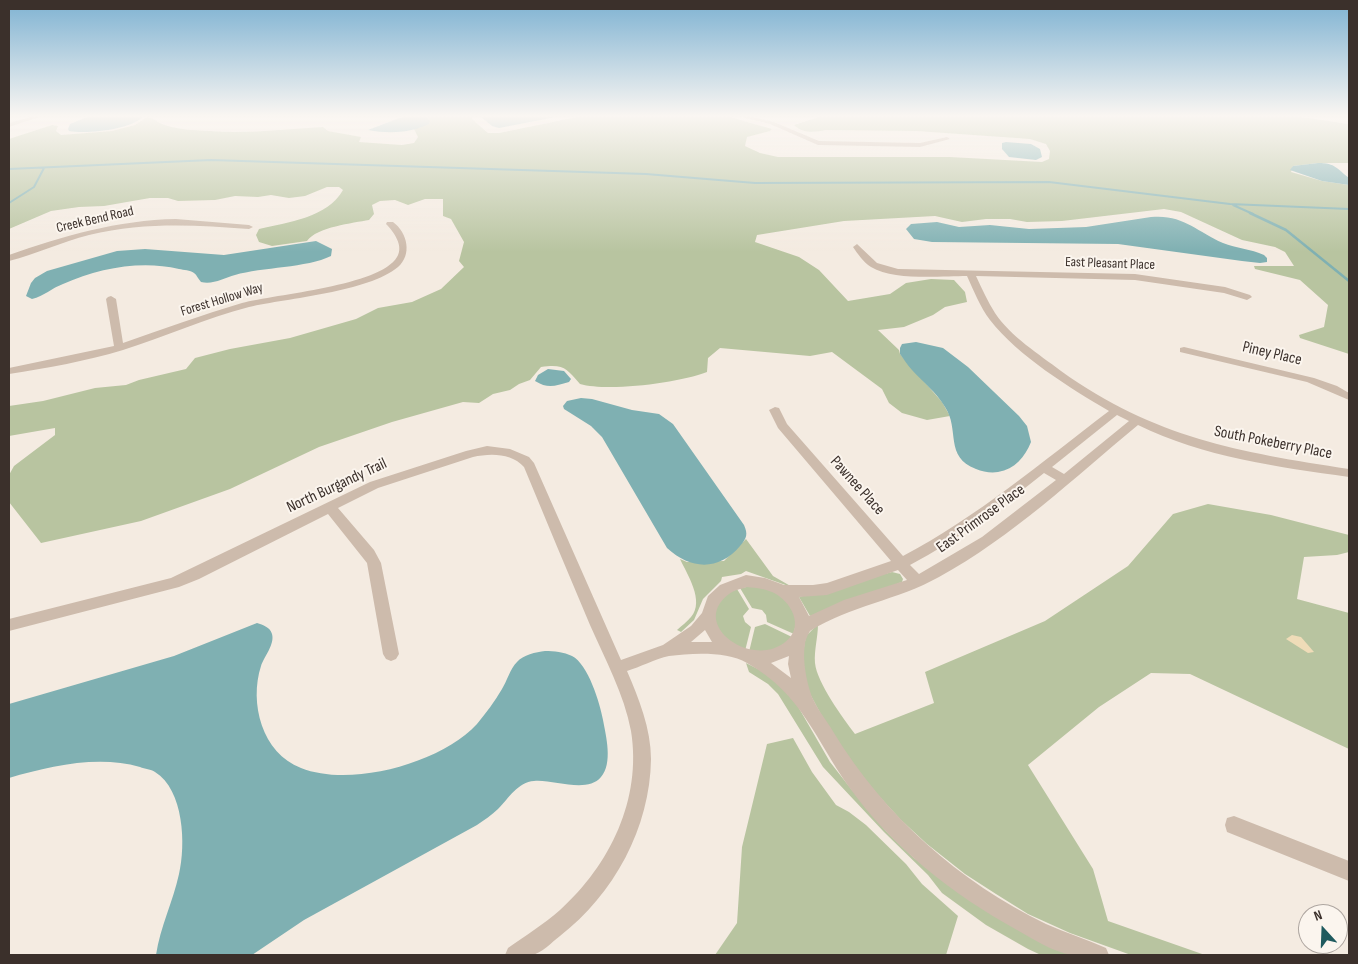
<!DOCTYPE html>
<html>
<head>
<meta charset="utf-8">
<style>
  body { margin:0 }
  #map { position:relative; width:1358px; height:964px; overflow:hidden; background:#f4ebe1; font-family:"Sofia Sans Condensed",sans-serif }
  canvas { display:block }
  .frame { position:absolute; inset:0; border:10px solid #3b302b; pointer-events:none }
  .north { position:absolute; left:1298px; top:904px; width:50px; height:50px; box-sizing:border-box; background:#fbf5ee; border:1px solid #aea6a0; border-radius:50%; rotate:340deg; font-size:14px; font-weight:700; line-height:20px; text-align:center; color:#3b302b }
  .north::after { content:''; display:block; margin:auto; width:18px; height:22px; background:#1f5a5e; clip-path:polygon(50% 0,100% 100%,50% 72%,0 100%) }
</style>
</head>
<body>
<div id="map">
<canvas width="1358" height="964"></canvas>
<div class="frame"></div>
<div class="north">N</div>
</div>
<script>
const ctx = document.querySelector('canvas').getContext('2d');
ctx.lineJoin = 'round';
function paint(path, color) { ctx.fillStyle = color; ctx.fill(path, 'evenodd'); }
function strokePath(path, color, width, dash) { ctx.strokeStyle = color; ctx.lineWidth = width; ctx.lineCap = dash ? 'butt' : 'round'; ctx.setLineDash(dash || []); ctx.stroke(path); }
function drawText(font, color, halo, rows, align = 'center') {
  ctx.font = font + ' "Sofia Sans Condensed",sans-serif'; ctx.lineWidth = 4; ctx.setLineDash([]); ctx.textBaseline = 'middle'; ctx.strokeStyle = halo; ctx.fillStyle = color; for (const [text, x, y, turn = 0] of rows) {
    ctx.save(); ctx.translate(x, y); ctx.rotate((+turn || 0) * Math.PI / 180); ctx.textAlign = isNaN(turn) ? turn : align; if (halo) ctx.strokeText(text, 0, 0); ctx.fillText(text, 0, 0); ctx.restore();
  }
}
paint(new Path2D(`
  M147,117C154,118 155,121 160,123C174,130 195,130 210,131C248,134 285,129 323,127L328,131L361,137L359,142L402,145L414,143L418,137L414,129L421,127L429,119L427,117H473L472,119L488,133H499L577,117H730L772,129L770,131L747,137L745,146L760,153L778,157H950L1042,162L1049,159L1050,151L1046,144L1030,139L917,131L826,130C815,132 803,134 794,125L819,117H1301L1349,124V163H1318L1293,166L1291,172L1322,181L1349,185V354L1300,338L1299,335L1324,327L1328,305L1300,280L1255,269L1254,266H1294L1285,252L1275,247L1242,240L1181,212L1164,209L1062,221L1027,222L1010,219H986L962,222L935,216L844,221L757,235L755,242L799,257L819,270L848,301L890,294L906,283L931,279L954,280L965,292L967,302L945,307L933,315L904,327L878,330L899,350L900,354L942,402L950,416L927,420L902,413L889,403L882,389L832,352L810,356L720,348L708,358L707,372C678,383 609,392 580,384C566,368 564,364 541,367L530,380L519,384L510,390L493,394L479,403L463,402L392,422L319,447L230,489L141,521L41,543L9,502V475L14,466L55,435V428L9,436V406L43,401L95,388L126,385L139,380L186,369L195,358L230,349L290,338L356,319L378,308L412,302L441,289L464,267L459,261L464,242L451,219L443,216V199H425L408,205L395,200L380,201L372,205L374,214L369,220C353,223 317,227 307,241L272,246L259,242L256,235L259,229C288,222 327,218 343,190L339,187H327L305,196L289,198L271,195L258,197L235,196L215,200L178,201L168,198H150L104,206L79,207L51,211L9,229V139L52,125L58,126L56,131L61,135L112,131L135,125Z
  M1208,504L1271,515L1349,535V552L1337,555L1304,557L1297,599L1349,613V749L1190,674L1151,673L1099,707L1028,765L1093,869L1108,921L1205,955H1131L1070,933L1028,914L996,894L965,874L927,844L901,820L863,779L825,722L810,694L804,677V647L806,636L818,624C818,637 814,650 815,663C817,683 843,718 855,734L934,703L925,672L1045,621L1128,566L1173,514Z
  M746,539L773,576L794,588L746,571L741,574L722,577L721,581L703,599L694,620L681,632L677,630C681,626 687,622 691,617C705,601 687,574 680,559L687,562L724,561Z
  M892,572L900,574L903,579L902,582L810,616L799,597Z
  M759,585L783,595L797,615L794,634L767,622L766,615L762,610L752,608L740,588Z
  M737,589L749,609L743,616L745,622L751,627L745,651L730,645L714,626C715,603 715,598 737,589Z
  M765,624L792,637C781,651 766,652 749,652L755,627Z
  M746,663L770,675L796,703L830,762L848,785L886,831L914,858L1063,951L1074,955H1041L1028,949L986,925L942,893L928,875L884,832L823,767L778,694L768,684L749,672Z
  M793,738L812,772L836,805L849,812L866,825L906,864L922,884L958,916L946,955H715L737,923L742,847L767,744Z`), '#b8c4a0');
paint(new Path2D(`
  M1292,635L1301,637L1314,652L1308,653L1286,639Z`), '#efdcb8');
paint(new Path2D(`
  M87,117H143C129,130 88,134 69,131L68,129L70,124Z
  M402,117H427L430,121L429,124C410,133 389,134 368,130Z
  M481,117H556L499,128L492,126Z
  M1006,142L1031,144L1040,149L1042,157L1036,160L1009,157L1002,149V143Z
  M1318,163C1336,163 1337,169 1349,178V185L1322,181L1290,170L1293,166Z
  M1151,217C1183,214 1196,231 1223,243C1236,248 1251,249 1264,255L1267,258V262L1260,263L1242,261L1118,244L932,242L914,239L906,229L911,224L937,222L959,227L990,225L1029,229L1086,227Z
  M316,241L332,249L331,256C307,268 262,267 235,275C224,278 213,285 201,282C198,279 197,275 194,273C190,270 184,270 179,269C141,260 99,268 63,284C52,288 44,296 32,299L26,296L31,283L35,278L47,271L117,251L145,249L224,255Z
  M916,342L943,348L968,367L1019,416L1027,426L1031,442C1025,457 1015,469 998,472C991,473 983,472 976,469C944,457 960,429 945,407C936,392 923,382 912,370C907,365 904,359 900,354V348L902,344Z
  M548,369L564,371L571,379L569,382C555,386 548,389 535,381L538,375Z
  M581,398L592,399L632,410L659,414L673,424L744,525C748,534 747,538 740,546C719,571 691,570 667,548L602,437L591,426L564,409L563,406L567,401Z
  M257,623C263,625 270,627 272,634C275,644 264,657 261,666C249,703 262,753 301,768C351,788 441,763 477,724C486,713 495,701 502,689C507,681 510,669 517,662C523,655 536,652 545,651C554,651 564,652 572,656C588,664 600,703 603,720C606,736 613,763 601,777C587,794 553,779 534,781C518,782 509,798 498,809C492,815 484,820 477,825L304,920L252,955H156C160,927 173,902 179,874C186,845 184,790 155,772C151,769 145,769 140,767C98,755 50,766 9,778V704L174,656Z`), '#7fb0b2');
strokePath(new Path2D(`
  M9,169L211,160L646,174L755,183L1049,182L1230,204L1349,209
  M9,203L34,187L44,168
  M1233,205L1253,214`), '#7fb0b2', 2);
strokePath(new Path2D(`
  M1250,213L1286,230L1349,281`), '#7fb0b2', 2.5);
paint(new Path2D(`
  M31,117H39L9,127V123Z
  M742,117H752L774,122L819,141L920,143L947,137L950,139L920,147L818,145L770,124Z
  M176,219L249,225L253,227L249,229C193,225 145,222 89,235C62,242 36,254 9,261V255C63,236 118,220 176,219Z
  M387,222H393C408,233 412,255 398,267C368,292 288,298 249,307C206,318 165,337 123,350C87,361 47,368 9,374V368L114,346L106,299L108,297L111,296L116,299L123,343C163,329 202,315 242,303C276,294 380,286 397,257C404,246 394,232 386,224Z
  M857,244L877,263L898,269L1135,274L1225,287L1250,295L1252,297L1247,300L1224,293L1135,280L976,276C982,289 988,302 995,313C1011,337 1039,354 1061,371C1155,438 1238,452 1349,469V477C1278,467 1203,457 1138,425C1074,478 1012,537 939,577C898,600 850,606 810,631C808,635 805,640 805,645C802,659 807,687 814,701C819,712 828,722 834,733C884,815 959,882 1046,924C1066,933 1086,939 1106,948L1109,955C1097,955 1083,957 1072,955C1053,952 1033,939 1017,930C952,894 892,847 849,787C815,739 802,694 747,663C727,651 692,653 669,656C655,659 640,667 627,671C639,699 651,729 651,759C650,828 614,894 560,936C552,942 541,954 531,955C523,957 513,955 505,955L508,948C525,936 544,924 560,910C610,865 642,799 631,731C624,694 605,659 590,625C568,573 546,520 524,467C512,453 490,453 473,457L378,488L338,508L374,550L381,563L399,654L396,659L391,661L386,659L383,654L367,563L328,514L199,579L179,587L9,631V619L171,578L370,482L466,451L487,446L510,449L529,457L534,463L621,660L663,645L691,626L702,613L708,596L720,585L746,575L765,578L784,585H813L827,583L891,561L778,428L769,410L775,407L779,408L787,424L903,556C977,517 1042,462 1109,411C1070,388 1018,356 990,320C980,307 974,291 967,276C941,276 894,281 871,267C863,262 858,254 853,247ZM1117,415L1129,421L1064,474L1052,467ZM1044,473L1056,480L982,537L919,574L910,565C959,539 1001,507 1044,473ZM898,570L907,580L844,600L809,616L799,597L827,595ZM747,587C757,588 767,589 776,594C794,605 804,629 784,643C750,668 689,624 729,594C734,590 741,589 747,587ZM705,630L712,642H691ZM789,656L788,664L791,678L771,663Z
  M1184,347L1314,378L1337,386L1349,393V400L1307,382L1180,352V348Z
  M1234,816L1349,861V881L1227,832L1225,825L1227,818Z`), '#cdbbac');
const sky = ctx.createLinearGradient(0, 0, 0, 252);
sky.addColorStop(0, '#7eb2d2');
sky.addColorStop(0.46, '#faf6f2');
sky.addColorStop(1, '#faf6f200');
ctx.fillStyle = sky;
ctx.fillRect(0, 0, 1358, 252);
drawText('14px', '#3b302b', '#fbf5ee', [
  ["Creek Bend Road",95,220,-13],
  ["East Pleasant Place",1110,264,2],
  ["Forest Hollow Way",222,300,-17]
]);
drawText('16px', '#3b302b', '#fbf5ee', [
  ["Piney Place",1272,354,13],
  ["South Pokeberry Place",1273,443,11],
  ["North Burgandy Trail",337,486,-25],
  ["Pawnee Place",857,486,48],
  ["East Primrose Place",981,519,-36]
]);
</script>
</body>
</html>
